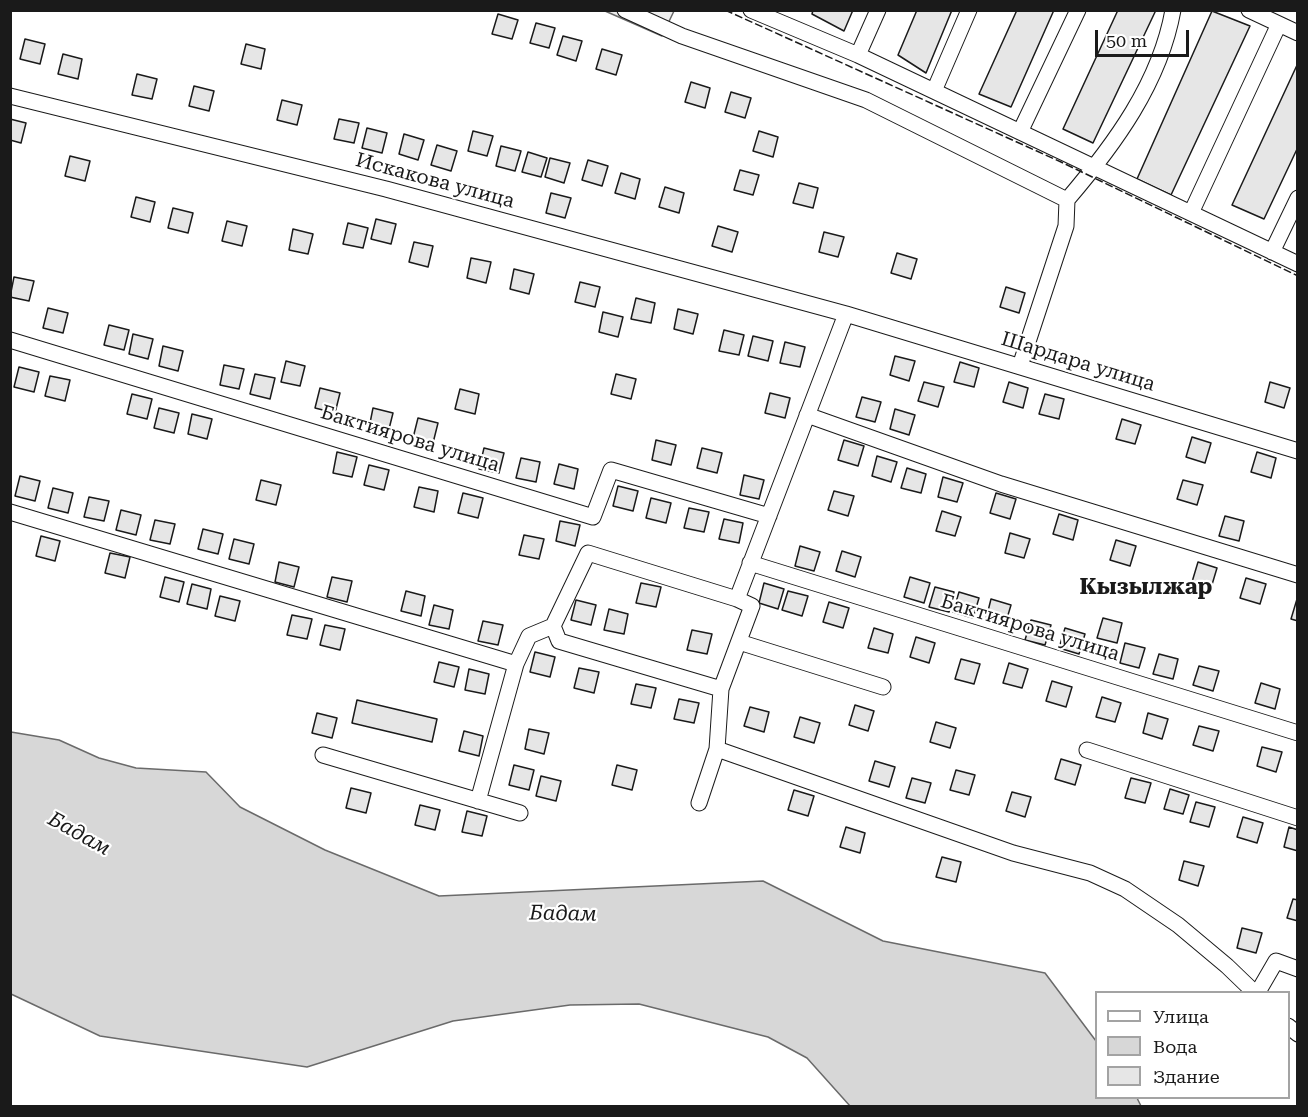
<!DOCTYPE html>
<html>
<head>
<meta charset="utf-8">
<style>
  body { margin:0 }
  #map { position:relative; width:1308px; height:1117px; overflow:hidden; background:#fff; font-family:"Roboto Serif",serif }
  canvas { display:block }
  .frame { position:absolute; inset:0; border:12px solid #1a1a1a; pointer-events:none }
  .legend { position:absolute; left:1095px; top:991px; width:195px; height:108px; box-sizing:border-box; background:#fff; border:2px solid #a3a3a3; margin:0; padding:8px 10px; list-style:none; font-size:18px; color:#1a1a1a }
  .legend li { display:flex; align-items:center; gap:12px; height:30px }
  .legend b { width:30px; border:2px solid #a3a3a3 }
  .scale { position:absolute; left:1095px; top:30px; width:94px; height:27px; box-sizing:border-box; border:3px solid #1a1a1a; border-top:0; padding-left:8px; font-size:18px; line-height:21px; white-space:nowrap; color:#1a1a1a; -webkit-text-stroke:4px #fff; paint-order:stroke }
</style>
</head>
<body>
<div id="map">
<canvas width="1308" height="1117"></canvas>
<div class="frame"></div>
<ul class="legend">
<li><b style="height:8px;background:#fff"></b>Улица</li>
<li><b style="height:16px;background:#d7d7d7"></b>Вода</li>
<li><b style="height:16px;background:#e6e6e6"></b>Здание</li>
</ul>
<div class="scale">50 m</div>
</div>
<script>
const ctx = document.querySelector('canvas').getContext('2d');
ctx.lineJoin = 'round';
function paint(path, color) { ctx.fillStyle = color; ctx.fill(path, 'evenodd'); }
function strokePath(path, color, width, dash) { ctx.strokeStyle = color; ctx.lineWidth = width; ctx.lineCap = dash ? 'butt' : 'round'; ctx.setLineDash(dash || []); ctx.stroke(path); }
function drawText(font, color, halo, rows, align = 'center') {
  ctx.font = font + ' "Roboto Serif",serif'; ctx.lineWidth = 4.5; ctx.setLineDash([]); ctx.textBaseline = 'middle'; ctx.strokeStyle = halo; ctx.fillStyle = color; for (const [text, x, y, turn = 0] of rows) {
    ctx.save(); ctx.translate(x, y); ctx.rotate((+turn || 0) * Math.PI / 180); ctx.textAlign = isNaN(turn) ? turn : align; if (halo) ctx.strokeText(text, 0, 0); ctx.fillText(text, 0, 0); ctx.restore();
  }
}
const built = new Path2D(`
  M605,11H674L662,36Z`);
paint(built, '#ededed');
strokePath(built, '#6a6a6a', 1.5);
const water = new Path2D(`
  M11,732L59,740L99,758L136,768L206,772L240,807L325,850L439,896L763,881L883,941L1045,973L1096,1041V1098H1137L1141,1106H850L807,1058L768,1037L639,1004L570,1005L453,1021L307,1067L100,1036L11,994Z`);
paint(water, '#d7d7d7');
strokePath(water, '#6a6a6a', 1.5);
const building = new Path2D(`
  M813,10H853L844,31L812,14Z
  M917,10H952L926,73L898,55Z
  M1017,10H1054L1011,107L979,94Z
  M1118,10H1156L1093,143L1063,129Z
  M1212,11L1250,26L1171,195L1137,179Z
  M498,14L518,20L512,39L492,34Z
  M536,23L555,28L549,48L530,43Z
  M563,36L582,41L576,61L557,55Z
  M25,39L45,44L40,64L20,59Z
  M246,44L265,49L261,69L241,64Z
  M602,49L622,55L616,75L596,69Z
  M63,54L82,59L78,79L58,74Z
  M1298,63V147L1264,219L1232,205Z
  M137,74L157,79L152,99L132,95Z
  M691,82L710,88L705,108L685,102Z
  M194,86L214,91L209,111L189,106Z
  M731,92L751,98L745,118L725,112Z
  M282,100L302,105L297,125L277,120Z
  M10,119L26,123L21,143L10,140Z
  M339,119L359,123L354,143L334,139Z
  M367,128L387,133L382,153L362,148Z
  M473,131L493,136L487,156L468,151Z
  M759,131L778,137L773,157L753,151Z
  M404,134L424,140L418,160L399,154Z
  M437,145L457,151L451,171L431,165Z
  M501,146L521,151L515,171L496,166Z
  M528,152L547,158L541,177L522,172Z
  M70,156L90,161L85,181L65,176Z
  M550,158L570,163L564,183L545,177Z
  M588,160L608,166L602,186L582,180Z
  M740,170L759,175L753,195L734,190Z
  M621,173L640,179L635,199L615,193Z
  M799,183L818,188L813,208L793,203Z
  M665,187L684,193L679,213L659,207Z
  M551,193L571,198L565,218L546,213Z
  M136,197L155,202L150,222L131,217Z
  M173,208L193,213L188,233L168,228Z
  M376,219L396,224L391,244L371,239Z
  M227,221L247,226L242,246L222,241Z
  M348,223L368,228L363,248L343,244Z
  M718,226L738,232L732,252L712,246Z
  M293,229L313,234L308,254L289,250Z
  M824,232L844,237L838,257L819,252Z
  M414,242L433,246L428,267L409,262Z
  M897,253L917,259L911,279L891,273Z
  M471,258L491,262L486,283L467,278Z
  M514,269L534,274L529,294L510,289Z
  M14,277L34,281L29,301L10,297Z
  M580,282L600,287L595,307L575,302Z
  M1006,287L1025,293L1019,313L1000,307Z
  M636,298L655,303L651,323L631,319Z
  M48,308L68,313L63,333L43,328Z
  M678,309L698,314L693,334L674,329Z
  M603,312L623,317L618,337L599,332Z
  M109,325L129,330L124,350L104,345Z
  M724,330L744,335L739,355L719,351Z
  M133,334L153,339L148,359L129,354Z
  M753,336L773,341L768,361L748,356Z
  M785,342L805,347L800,367L780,363Z
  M163,346L183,351L178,371L159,366Z
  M895,356L915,361L909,381L890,375Z
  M286,361L305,366L300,386L281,382Z
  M960,362L979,368L974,387L954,382Z
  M224,365L244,369L239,389L220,385Z
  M19,367L39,372L34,392L14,387Z
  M255,374L275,378L270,399L250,394Z
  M616,374L636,379L631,399L611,394Z
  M50,376L70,380L65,401L45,396Z
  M924,382L944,387L938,407L918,401Z
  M1009,382L1028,388L1023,408L1003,402Z
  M1270,382L1290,388L1284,408L1265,402Z
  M320,388L340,393L335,413L315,408Z
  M460,389L479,394L475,414L455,409Z
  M770,393L790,398L785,418L765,413Z
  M132,394L152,399L147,419L127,414Z
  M1045,394L1064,399L1059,419L1039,414Z
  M862,397L881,402L875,422L856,417Z
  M159,408L179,413L174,433L154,428Z
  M373,408L393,413L388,433L369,428Z
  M895,409L915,415L909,435L890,429Z
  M192,414L212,419L207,439L188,434Z
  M418,418L438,423L433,443L413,438Z
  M1122,419L1141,425L1135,444L1116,439Z
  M1192,437L1211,443L1205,463L1186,457Z
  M656,440L676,445L671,465L652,460Z
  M844,440L864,446L858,466L838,460Z
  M484,448L504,453L499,473L479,469Z
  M702,448L722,453L717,473L697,468Z
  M337,452L357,457L352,477L333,473Z
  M1257,452L1276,458L1271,478L1251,472Z
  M877,456L897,462L891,482L872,476Z
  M521,458L540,462L536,482L516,478Z
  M559,464L578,469L574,489L554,484Z
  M369,465L389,470L384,490L364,485Z
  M907,468L926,474L921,493L901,488Z
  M744,475L764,480L759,499L740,495Z
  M20,476L40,481L35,501L15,496Z
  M943,477L963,483L957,502L938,497Z
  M261,480L281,485L276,505L256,500Z
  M1183,480L1203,485L1197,505L1177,499Z
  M618,486L638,491L633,511L613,506Z
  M419,487L438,491L434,512L414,507Z
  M53,488L73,493L68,513L48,508Z
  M834,491L854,496L848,516L828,510Z
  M463,493L483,498L478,518L458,513Z
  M996,493L1016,499L1010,519L990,513Z
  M89,497L109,501L104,521L84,517Z
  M651,498L671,503L666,523L646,518Z
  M689,508L709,512L704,532L684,528Z
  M121,510L141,515L136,535L116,530Z
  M942,511L961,517L955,536L936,531Z
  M1059,514L1078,520L1073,540L1053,534Z
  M1225,516L1244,521L1239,541L1219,536Z
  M724,519L743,523L739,543L719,539Z
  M155,520L175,524L170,544L150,540Z
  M560,521L580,525L575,546L556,541Z
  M203,529L223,534L218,554L198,549Z
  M1010,533L1030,539L1024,558L1005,553Z
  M524,535L544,539L539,559L519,555Z
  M41,536L60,541L55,561L36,556Z
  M234,539L254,544L249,564L229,559Z
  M1116,540L1136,546L1130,566L1110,560Z
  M800,546L820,552L814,571L795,566Z
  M842,551L861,557L855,577L836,571Z
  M110,553L130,557L125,578L105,573Z
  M279,562L299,567L294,587L275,582Z
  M1198,562L1217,568L1211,588L1192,582Z
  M165,577L184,582L179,602L160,597Z
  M332,577L352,581L347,602L327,597Z
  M910,577L930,583L924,603L904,597Z
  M1246,578L1266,584L1260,604L1240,598Z
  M641,583L661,587L656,607L636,603Z
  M764,583L784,589L778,609L759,603Z
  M192,584L211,589L207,609L187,604Z
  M935,587L954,592L949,612L929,607Z
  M406,591L425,596L421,616L401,611Z
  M788,591L808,596L802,616L782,610Z
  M959,592L979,598L973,618L953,612Z
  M220,596L240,601L235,621L215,616Z
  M991,599L1011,605L1005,625L986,619Z
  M1297,599H1298V621L1291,619Z
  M576,600L596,605L591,625L571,620Z
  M829,602L849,608L843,628L823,622Z
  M434,605L453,610L449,629L429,625Z
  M609,609L628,614L624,634L604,630Z
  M292,615L312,619L307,639L287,635Z
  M1103,618L1122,623L1117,643L1097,638Z
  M1031,620L1051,625L1045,645L1025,640Z
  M483,621L503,625L498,645L478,641Z
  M325,625L345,629L340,650L320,645Z
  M874,628L893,634L888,653L868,648Z
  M1065,628L1085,634L1079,654L1059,648Z
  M692,630L712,634L707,654L687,650Z
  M916,637L935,643L929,663L910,657Z
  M1125,643L1145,648L1139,668L1120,663Z
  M535,652L555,657L550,677L530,672Z
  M1159,654L1178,659L1173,679L1153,674Z
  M961,659L980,664L974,684L955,679Z
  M439,662L459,667L454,687L434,682Z
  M1009,663L1028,669L1022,688L1003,683Z
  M1199,666L1219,671L1213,691L1193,685Z
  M579,668L599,672L594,693L574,688Z
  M469,669L489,674L485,694L465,690Z
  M1052,681L1072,687L1066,707L1046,701Z
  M1261,683L1280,689L1275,709L1255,703Z
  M636,684L656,688L651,708L631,704Z
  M1102,697L1121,703L1115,722L1096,717Z
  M679,699L699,703L694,723L674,719Z
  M357,700L437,719L432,742L352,723Z
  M855,705L874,711L868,731L849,725Z
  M750,707L769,712L764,732L744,726Z
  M317,713L337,718L332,738L312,733Z
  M1148,713L1168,719L1162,739L1143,733Z
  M800,717L820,723L814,743L794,737Z
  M936,722L956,728L950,748L930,742Z
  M1199,726L1219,731L1213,751L1193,745Z
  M529,729L549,733L544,754L525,749Z
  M464,731L483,736L479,756L459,751Z
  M1262,747L1282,752L1276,772L1257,766Z
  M1061,759L1081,765L1075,785L1055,779Z
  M875,761L895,767L889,787L869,781Z
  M514,765L534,770L529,790L509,785Z
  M617,765L637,770L632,790L612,785Z
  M956,770L975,775L969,795L950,790Z
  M541,776L561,781L556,801L536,796Z
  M912,778L931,783L925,803L906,798Z
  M1131,778L1151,783L1145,803L1125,798Z
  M351,788L371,793L366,813L346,808Z
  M1170,789L1189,795L1183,814L1164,809Z
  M794,790L814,796L808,816L788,810Z
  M1012,792L1031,797L1025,817L1006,811Z
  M1196,802L1215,807L1209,827L1190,822Z
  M420,805L440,810L435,830L415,825Z
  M467,811L487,816L482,836L462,832Z
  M1243,817L1263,823L1257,843L1237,837Z
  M846,827L865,833L860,853L840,847Z
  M1289,827L1298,830V851L1284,847Z
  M942,857L961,862L956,882L936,877Z
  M1184,861L1204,866L1198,886L1179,880Z
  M1293,899L1298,900V921L1287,918Z
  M1242,928L1262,933L1256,953L1237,948Z`);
paint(building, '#e6e6e6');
strokePath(building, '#1a1a1a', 1.5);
const minor = new Path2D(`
  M625,10L682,36L866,100L1067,200L1066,226L1020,366
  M751,10L858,55L1298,264
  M1249,10L1298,33
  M858,55L878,10
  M934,91L969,10
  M10,96L386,189L846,314L1298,451
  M1020,132L1078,10
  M1067,200C1114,145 1160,83 1173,10
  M1191,213L1279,24
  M1272,252L1298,198
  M10,340L593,517L611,470L769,516
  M807,415L1001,484L1298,575
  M10,512L516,664
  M750,563L1298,733
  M553,626L559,641L721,689
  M739,642L883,687
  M717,749L1013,853L1090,873L1125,889L1178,925L1227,966L1254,992
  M1087,750L1298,818
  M323,755L520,813
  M478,801L516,664L529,636L553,626L588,553L737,599
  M699,803L717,749L721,689L752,606L737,599L846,314
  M1258,992L1276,961L1298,969
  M1288,1026L1298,1034`);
strokePath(minor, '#1a1a1a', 17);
strokePath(minor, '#fff', 15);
strokePath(new Path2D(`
  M725,10L1061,162L1298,276`), '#1a1a1a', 1.5, [8, 3]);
drawText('20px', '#1a1a1a', '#fff', [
  ["Искакова улица",435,181,15],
  ["Шардара улица",1078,362,17],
  ["Бактиярова улица",410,439,17],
  ["Бактиярова улица",1030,628,17]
]);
drawText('italic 21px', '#1a1a1a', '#fff', [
  ["Бадам",79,834,29],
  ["Бадам",563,914,1]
]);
drawText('bold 22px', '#1a1a1a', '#fff', [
  ["Кызылжар",1146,588]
]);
</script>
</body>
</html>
